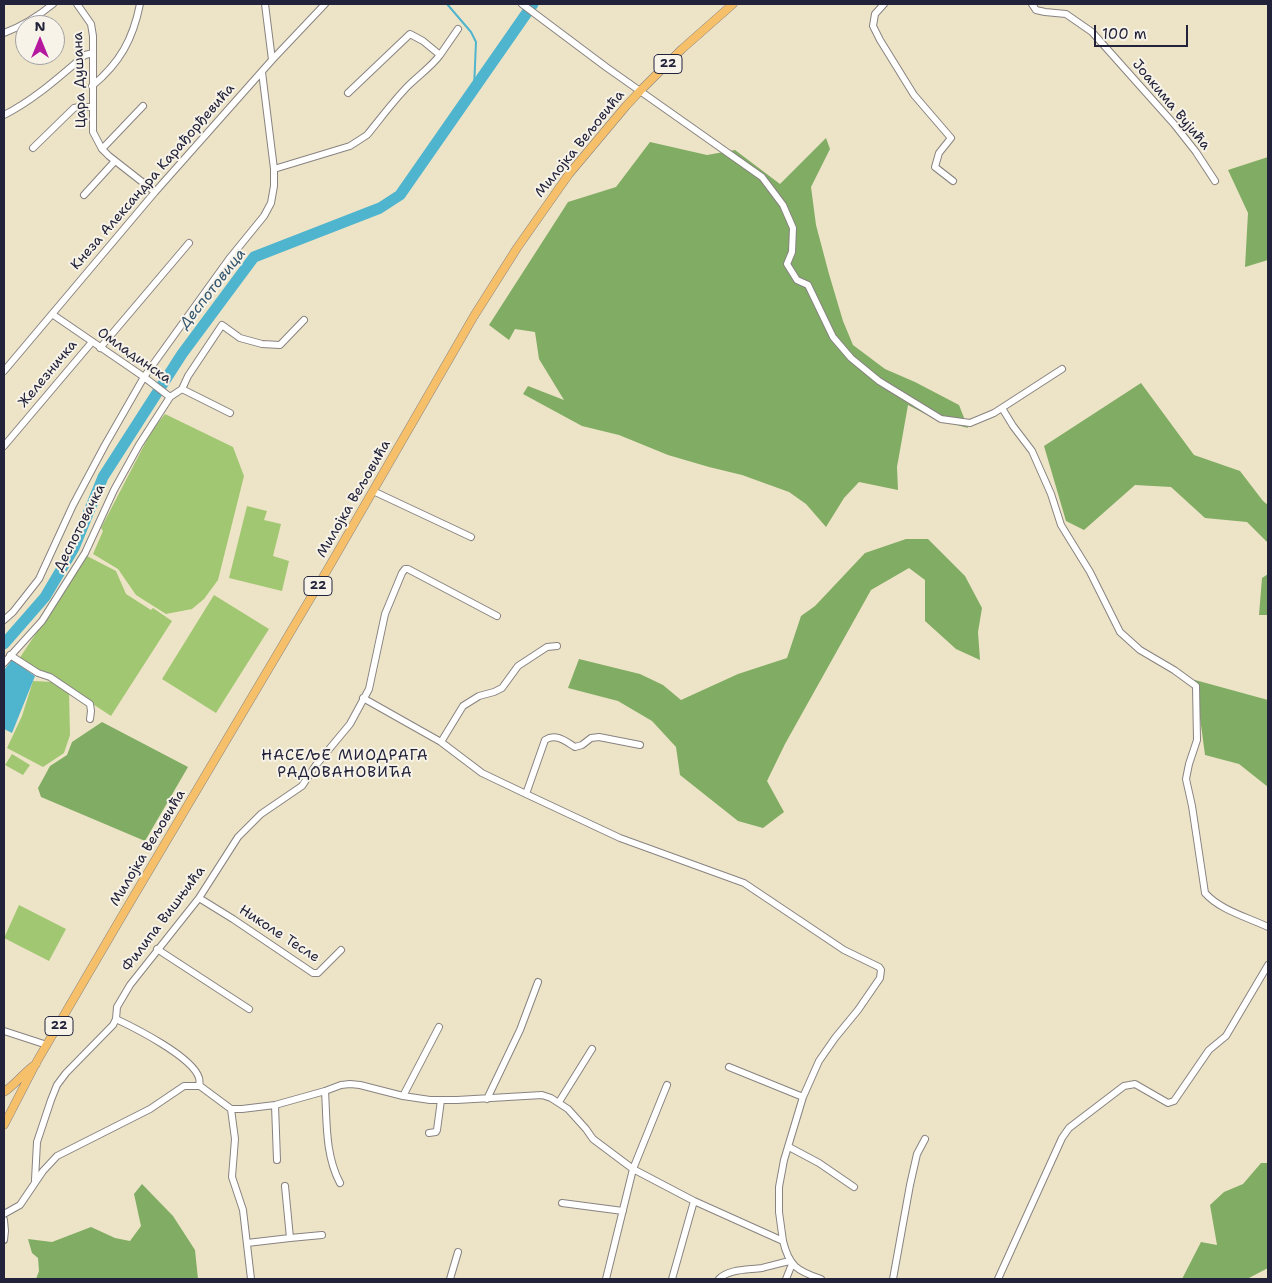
<!DOCTYPE html>
<html>
<head>
<meta charset="utf-8">
<style>
  body { margin:0 }
  #map { position:relative; width:1272px; height:1283px; overflow:hidden; background:#ede4c7; font-family:"Shantell Sans",sans-serif }
  canvas { display:block }
  .frame { position:absolute; inset:0; border:5px solid #22223b; pointer-events:none }
  .north { position:absolute; left:15px; top:15px; width:50px; height:50px; box-sizing:border-box; background:#f7f3e8; border:1px solid #a29fa3; border-radius:50%; rotate:0deg; font-size:14px; font-weight:700; line-height:20px; text-align:center; color:#22223b }
  .north::after { content:''; display:block; margin:auto; width:18px; height:22px; background:#b5179e; clip-path:polygon(50% 0,100% 100%,50% 72%,0 100%) }
  .scale { position:absolute; left:1094px; top:25px; width:94px; height:22px; box-sizing:border-box; border:2px solid #22223b; border-top:0; padding-left:6px; font-size:15px; line-height:18px; white-space:nowrap; color:#22223b; -webkit-text-stroke:4px #f7f3e8; paint-order:stroke }
</style>
</head>
<body>
<div id="map">
<canvas width="1272" height="1283"></canvas>
<div class="frame"></div>
<div class="north">N</div>
<div class="scale">100 m</div>
</div>
<script>
const ctx = document.querySelector('canvas').getContext('2d');
ctx.lineJoin = 'round';
function paint(path, color) { ctx.fillStyle = color; ctx.fill(path, 'evenodd'); }
function strokePath(path, color, width, dash) { ctx.strokeStyle = color; ctx.lineWidth = width; ctx.lineCap = dash ? 'butt' : 'round'; ctx.setLineDash(dash || []); ctx.stroke(path); }
function drawText(font, color, halo, rows, align = 'center') {
  ctx.font = font + ' "Shantell Sans",sans-serif'; ctx.lineWidth = 4; ctx.setLineDash([]); ctx.textBaseline = 'middle'; ctx.strokeStyle = halo; ctx.fillStyle = color; for (const [text, x, y, turn = 0] of rows) {
    ctx.save(); ctx.translate(x, y); ctx.rotate((+turn || 0) * Math.PI / 180); ctx.textAlign = isNaN(turn) ? turn : align; if (halo) ctx.strokeText(text, 0, 0); ctx.fillText(text, 0, 0); ctx.restore();
  }
}
paint(new Path2D(`
  M165,414L233,447L244,476L218,580L204,599L192,609L166,614L136,595L118,569L93,554L103,531L101,528L152,430Z
  M247,506L267,511L264,520L281,524L273,556L289,561L282,591L229,578Z
  M87,556L116,571L126,594L151,610L153,608L172,621L111,716L44,672L39,673L19,659Z
  M214,595L269,629L216,713L162,679Z
  M33,681L54,682L69,692L70,735L64,753L43,767L7,748L22,716Z
  M12,754L30,765L23,775L5,765Z
  M19,905L66,929L49,961L4,938Z`), '#a1c772');
paint(new Path2D(`
  M826,138L830,149L811,187L816,225L829,274L843,321L853,345L885,369L915,382L959,405L968,428L935,419L908,405L897,467L898,490L859,482L844,498L826,527L806,504L789,492L742,475L709,467L668,455L619,435L582,426L523,394L528,386L564,400L539,359L535,332L515,329L509,340L489,325L568,202L616,187L650,142L707,155L735,150L780,184Z
  M1268,157V260L1245,267L1248,213L1228,170Z
  M1141,383L1194,455L1240,471L1263,501L1268,505V543L1247,522L1205,518L1171,487L1135,485L1084,530L1066,521L1044,446Z
  M906,539H928L965,576L982,608L978,632L980,660L956,649L925,621V580L909,568L871,590L785,744L767,781L784,812L763,828L738,821L680,775L676,747L652,721L618,701L568,688L579,659L640,674L663,685L681,700L738,674L787,658L801,616L815,606L865,553Z
  M1268,574V615H1259L1262,578Z
  M1195,680L1268,700V787L1239,764L1205,755Z
  M102,722L188,767L145,841L41,797L38,788L50,766L67,755L72,742Z
  M1261,1163H1268V1268L1247,1279H1182L1201,1242L1217,1245L1210,1205L1224,1192L1243,1184Z
  M142,1184L173,1216L195,1250L198,1279H36L39,1271L38,1258L32,1253L28,1239L52,1242L91,1227L115,1238L130,1241L141,1226L134,1194Z`), '#80ac64');
paint(new Path2D(`
  M12,660L35,676L12,733L4,729V670Z`), '#4fb4ce');
strokePath(new Path2D(`
  M447,4L471,32L476,42L474,88`), '#4fb4ce', 2);
strokePath(new Path2D(`
  M4,644L45,597L74,548L103,477L182,354L254,257L380,208L400,195L533,4`), '#4fb4ce', 11);
const minor = new Path2D(`
  M77,4L91,24L93,36V132L102,149L109,156L155,192
  M265,4L272,60
  M522,4L606,67L762,177L783,205L793,228L792,252L787,264L797,280L808,285L833,337L851,358L879,381L941,419L970,423L994,413L1062,369
  M884,4L875,14L873,26L880,40L914,95L951,138L939,153L935,167L953,181
  M1032,4L1036,10L1045,12L1066,14L1092,32L1174,124L1196,152L1215,181
  M4,33C23,26 37,17 53,4
  M92,86C120,63 133,39 140,4
  M348,93L410,34L423,41L440,55L458,29
  M4,115C34,100 59,77 85,55L93,53
  M33,148L74,108L79,107H93
  M102,149L143,106
  M274,169L350,146L367,135C381,118 394,100 409,85C419,75 431,67 440,55
  M84,195L115,161
  M52,314L144,377L170,397
  M100,348L189,243
  M4,371L155,192L272,60L325,4
  M182,389L230,413
  M1002,408L1013,426L1032,451L1051,494L1061,525L1090,572L1120,632L1140,650L1174,670L1196,686L1197,740L1189,764L1186,779L1192,806L1205,893C1220,910 1247,917 1268,927
  M4,446L92,342
  M373,491L471,537
  M4,620L13,612L39,579L73,505L105,445L144,377L229,259L264,216L271,203L274,186V169L262,72
  M10,655L38,673L50,677L90,704L91,711L90,719
  M4,663L42,621L85,553L114,490L139,445L170,397L182,389L188,376L222,325L240,338L262,344L280,345L304,320
  M363,698L441,742L482,773L526,794L620,838L744,883L844,950L879,967L881,970L880,978L858,1010L835,1038L819,1061L803,1097
  M441,742L463,706L479,696L494,692L502,688L518,666L547,647L557,646
  M526,794L545,740C556,733 565,741 575,747L582,745L591,738L599,737L640,745
  M199,898L233,919L313,973H318L341,950
  M157,949L249,1009
  M116,1019C135,1028 193,1057 199,1078C200,1081 199,1083 200,1086
  M4,1031L47,1045
  M729,1067L803,1097L784,1160L779,1187V1212L783,1241
  M325,1091C327,1122 325,1155 340,1183
  M403,1096L439,1027
  M487,1099L520,1030L538,982
  M559,1102L592,1049
  M275,1105L277,1160
  M231,1109L235,1139L232,1177L243,1210L251,1279
  M429,1133L436,1132L437,1130L441,1100
  M789,1147L819,1163L854,1187
  M35,1180L37,1142L51,1100L57,1085L66,1073L113,1025L116,1019L117,1007L130,985L199,898L238,837L261,814L302,786L316,765L350,724L369,689L385,614L402,573L405,569H408L497,616
  M285,1186L290,1238
  M562,1203L623,1211
  M4,1214L20,1205L43,1171L57,1156L150,1109L184,1086H200L231,1109H242L275,1105L325,1091L341,1085L350,1084L360,1085L403,1096L430,1100H457L542,1095L551,1098L568,1109L586,1129L593,1139L633,1169L694,1201L783,1241C789,1266 797,1271 821,1279
  M4,1220L5,1231L4,1240
  M247,1243L290,1238L322,1235
  M450,1279L458,1252
  M606,1279L633,1169L667,1085
  M672,1279L694,1201
  M719,1279C728,1269 748,1270 762,1268C771,1266 780,1263 790,1261
  M786,1279L792,1264
  M893,1279L910,1185L917,1154L925,1139
  M998,1279L1062,1138L1069,1128L1124,1086L1135,1084L1168,1103L1174,1101L1209,1050L1226,1036L1268,965`);
const major = new Path2D(`
  M4,1092C16,1084 24,1072 36,1064
  M4,1125L36,1063L122,916L329,567L474,316L517,248L569,174L626,106L640,91L682,49L733,4`);
strokePath(minor, '#888381', 8);
strokePath(major, '#888381', 9);
strokePath(minor, '#fff', 6);
strokePath(major, '#f6c06b', 8);
for (const [x, y, w] of [
  [668,64,28],
  [318,586,28],
  [59,1026,28]
]) { const box = new Path2D(); box.roundRect(x - w / 2, y - 9.5, w, 19, 4); ctx.fillStyle = '#f7f3e8'; ctx.fill(box); strokePath(box, '#22223b', 1); }
drawText('bold 12px', '#22223b', null, [
  ["22",668,64],
  ["22",318,586],
  ["22",59,1026]
]);
drawText('14px', '#22223b', '#f7f3e8', [
  ["Цара Душана",80,80,-92],
  ["Јоакима Вујића",1171,105,50],
  ["Милојка Вељовића",580,144,-51],
  ["Кнеза Александра Карађорђевића",153,177,-49],
  ["Омладинска",134,356,35],
  ["Железничка",48,374,-50],
  ["Милојка Вељовића",354,499,-60],
  ["Деспотовачка",80,528,-63],
  ["Милојка Вељовића",148,848,-59],
  ["Филипа Вишњића",164,919,-53],
  ["Николе Тесле",279,934,33]
]);
drawText('italic 15px', '#32556e', '#f7f3e8', [
  ["Деспотовица",213,289,-52]
]);
ctx.letterSpacing = '1px';
drawText('15px', '#22223b', '#f7f3e8', [
  ["НАСЕЉЕ МИОДРАГА",345,756],
  ["РАДОВАНОВИЋА",345,773]
]);
ctx.letterSpacing = '0px';
</script>
</body>
</html>
